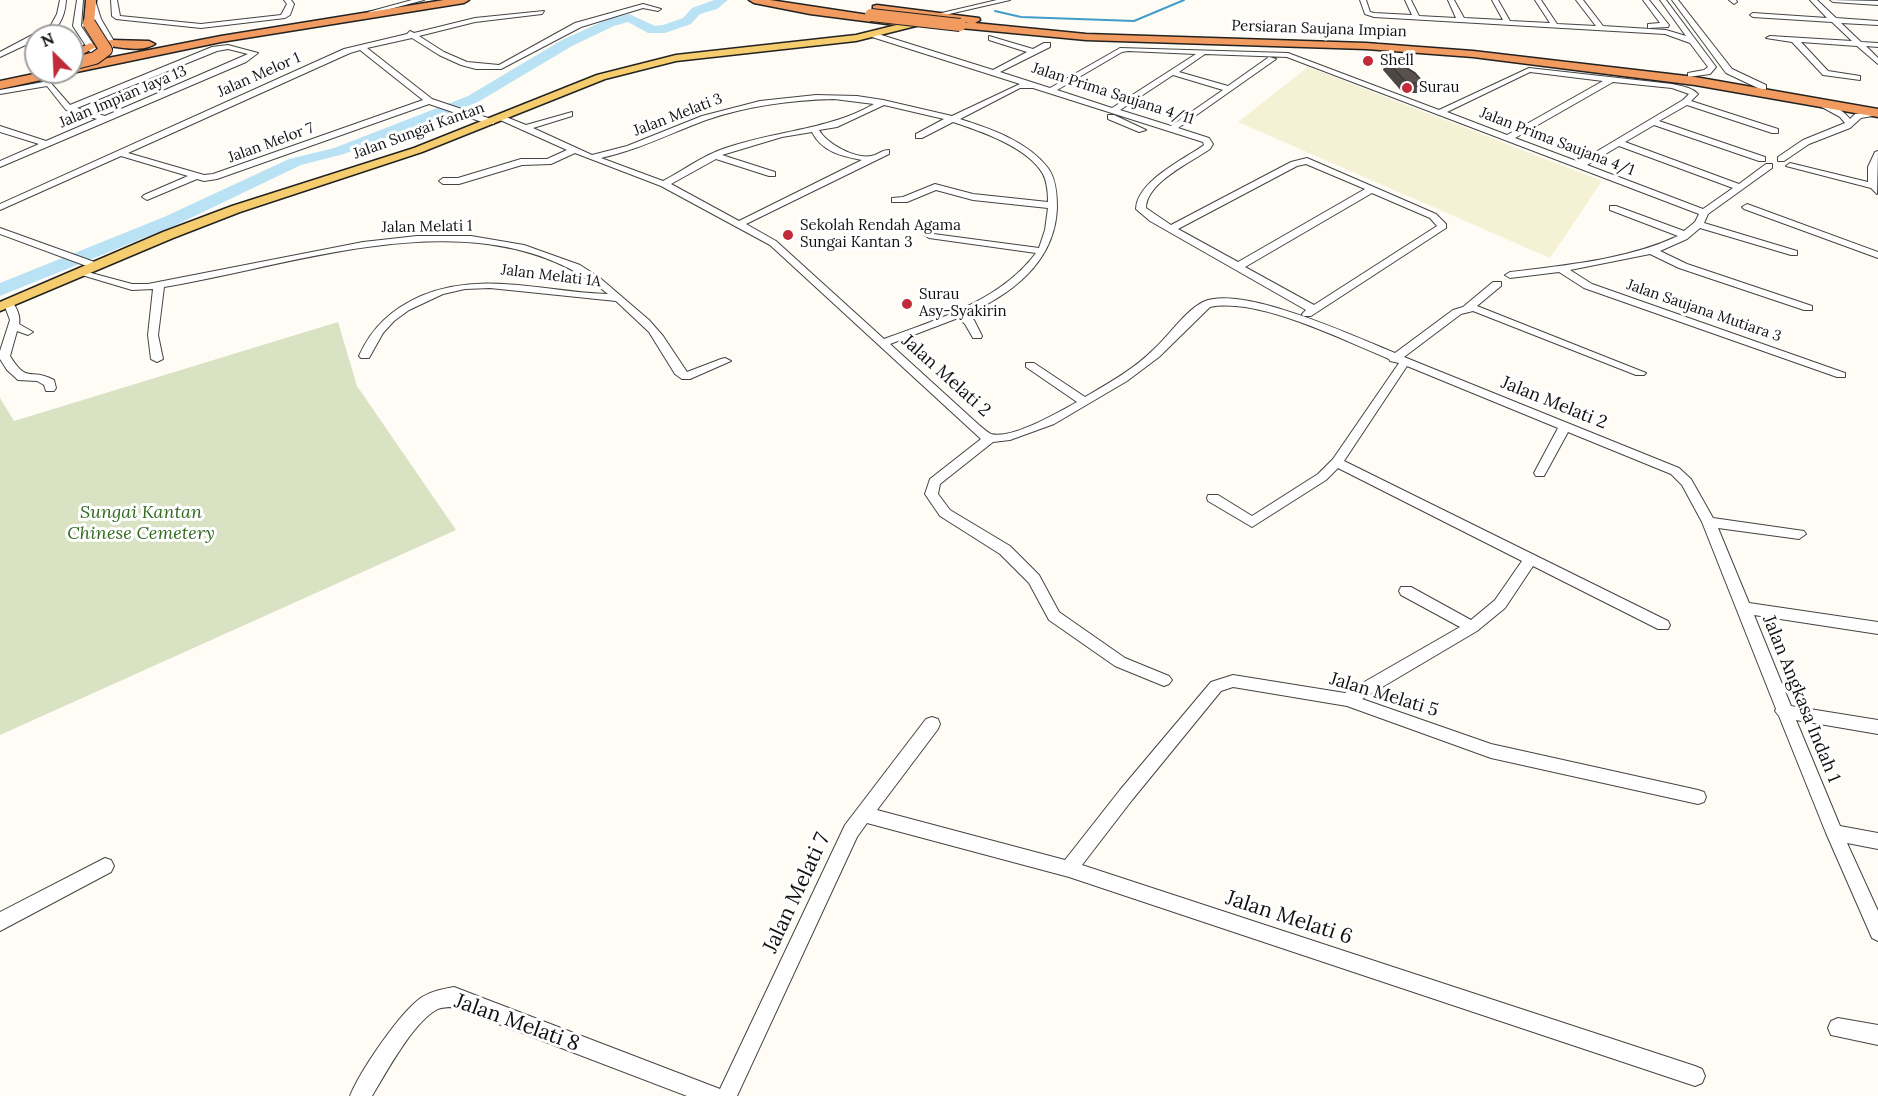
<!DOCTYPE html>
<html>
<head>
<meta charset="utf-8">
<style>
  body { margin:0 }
  #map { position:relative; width:1878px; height:1096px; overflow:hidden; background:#fffcf5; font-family:Lora,serif }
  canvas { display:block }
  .north { position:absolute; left:24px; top:24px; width:60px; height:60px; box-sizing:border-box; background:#fff; border:2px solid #a0a0a0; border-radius:50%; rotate:336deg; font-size:16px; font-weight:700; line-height:24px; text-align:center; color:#111 }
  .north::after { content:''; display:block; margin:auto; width:21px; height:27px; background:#c02a39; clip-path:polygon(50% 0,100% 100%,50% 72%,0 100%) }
</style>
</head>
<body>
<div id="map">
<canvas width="1878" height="1096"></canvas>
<div class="north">N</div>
</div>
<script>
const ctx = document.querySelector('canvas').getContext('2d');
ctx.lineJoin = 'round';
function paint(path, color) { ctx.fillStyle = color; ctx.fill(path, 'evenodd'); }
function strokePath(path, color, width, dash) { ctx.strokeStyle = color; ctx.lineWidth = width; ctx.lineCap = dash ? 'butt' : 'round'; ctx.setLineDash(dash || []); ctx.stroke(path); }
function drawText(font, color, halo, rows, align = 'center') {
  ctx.font = font + ' Lora,serif'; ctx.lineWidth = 6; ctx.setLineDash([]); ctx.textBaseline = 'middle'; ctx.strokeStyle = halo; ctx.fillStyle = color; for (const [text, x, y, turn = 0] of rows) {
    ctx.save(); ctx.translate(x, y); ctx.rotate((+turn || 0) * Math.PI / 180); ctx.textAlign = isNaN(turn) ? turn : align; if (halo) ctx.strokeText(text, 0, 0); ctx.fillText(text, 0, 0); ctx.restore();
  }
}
paint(new Path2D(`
  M1308,67L1602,181L1550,258L1238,122Z`), '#f5f1d4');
paint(new Path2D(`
  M338,322L357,386L456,530L0,735V398L14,421Z`), '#dae2c4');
strokePath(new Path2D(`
  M995,11L1021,17L1134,21L1184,0`), '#429ccb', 2);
paint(new Path2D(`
  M714,0H728L717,9L700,14L691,24L665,33H648L628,22L614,26L572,46L478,102L344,154L301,165L176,225L0,296V283L164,217L289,159L334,148L468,96L562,40L606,20L629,14L655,26L663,25L683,18L692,8Z`), '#bae2f5');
const minor = new Path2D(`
  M60,0H66C65,18 57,36 36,36V40L0,57V52L51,25L57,14Z
  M77,0H83L81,26L101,56L100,58H94L73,26Z
  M89,0H95L101,19L115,43L108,56L101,54L107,43L93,19Z
  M111,0H117L120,16L201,24L281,15L287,4L284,0H291L294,4L290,15L285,18L201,28L116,19L112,16Z
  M412,0H424L371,14L368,12Z
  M997,0H1010L936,17L933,15Z
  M1360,0H1366L1370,12L1374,13L1412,15L1405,0H1411L1419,16L1456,18L1448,0H1454L1464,18L1503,20L1492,0H1498L1510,21L1550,23L1535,0H1541L1557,24L1596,26L1576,0H1583L1603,26L1666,30L1686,36L1660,0H1666L1716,67L1710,74L1688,77V73L1704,70L1708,67L1690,43L1665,34L1374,17L1365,14Z
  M1643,0H1649L1669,25L1668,27L1648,28V24L1660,23Z
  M1672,0H1678L1732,69L1766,85V89H1760L1726,73Z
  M1729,0H1736L1737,2L1734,4Z
  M1810,0H1817L1836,18L1878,21V25L1841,23L1861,42L1878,43V47L1866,46L1878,58V64L1857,46L1801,42L1828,71L1860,76V80L1823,75L1792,42L1766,38L1770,36L1852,41L1832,22L1753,17L1750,15L1753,13L1827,18Z
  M1830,0L1878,1V5L1833,2Z
  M643,4L661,9L658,11L643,8L581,27L501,69H476L461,65L439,55L412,38L367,48L432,99L494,120V124H488L429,104L217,179L204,181L197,179L147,200L142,197L144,195L188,176L121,156L0,210V204L344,49L407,34L410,31L414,33L475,18L544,11L542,14L475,22L419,36L444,52L467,62L499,65L575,23ZM360,50L423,100L213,174L204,175L128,153L350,53Z
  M875,33L993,70L1027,52L989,40V36L1033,49L1044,43H1050V47L1000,72L1050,88L1120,48L1288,53L1439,110L1529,68L1672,84C1681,86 1691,87 1698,94L1691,101L1778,129V133H1772L1687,105L1659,121L1765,157V161H1759L1654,125L1625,142L1739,184L1766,164H1772V168L1708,214L1704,223L1797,251V255H1791L1700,228L1687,239L1660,251L1687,264L1812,306V310H1804L1679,268L1650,254L1570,270L1592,284L1845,373V377H1837L1584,288L1559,272L1510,278L1505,275L1510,272C1567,265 1626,260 1678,236L1610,210V206H1616L1684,231L1695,222L1699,214L1287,57L1205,54L1179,72L1228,86L1269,57L1276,59L1178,128L1209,138L1213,144L1210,149C1191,162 1146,183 1146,208L1171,225L1291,162L1307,158L1436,214L1446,224V228L1311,316H1303L1302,314L1306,310L1150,221L1136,209C1137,181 1183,160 1204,145L1203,142L1033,88H1020L960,119C991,129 1027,141 1048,168C1056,179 1057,194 1057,208C1055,262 1012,294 967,314L974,320L982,336L981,338H973L965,324L958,318L890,344L979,425C983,428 987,432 991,434C1011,440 1059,412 1077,402L1026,367V363H1034L1085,397C1109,383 1134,369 1153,350C1168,337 1185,311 1203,302C1241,284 1356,337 1395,353L1453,310L1463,307L1493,282H1501V286L1477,306L1646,373L1644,375H1636L1473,311L1461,314L1404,357L1679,468L1691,479L1713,518L1804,531L1806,534L1799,539L1718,528L1749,603L1878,622V634L1754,615L1791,706L1878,720V734L1796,720L1840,826L1878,833V849L1847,843L1878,911V941L1872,938L1826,833L1779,716L1775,711L1776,709L1702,522L1682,485L1671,474L1568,432L1544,476H1536L1534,473L1558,428L1407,366L1344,461L1668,621L1670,625L1668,629H1658L1533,566L1505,608L1477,631L1362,699L1491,744L1698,790L1704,792L1706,797L1704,802L1698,804L1491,758L1347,706L1233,687L1221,691L1132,800L1082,865L1695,1066L1702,1069L1705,1076L1702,1083L1695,1086L1069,877L867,823L857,837L737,1096H687L454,1007C448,1007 441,1007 436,1010C412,1024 386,1073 372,1096H350C360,1071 400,1012 422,997C432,991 443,989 454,987L720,1089L845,825L926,719L932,717L938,719L940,724L938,729L877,810L1065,860L1120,790L1211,682L1233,675L1345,693L1460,627L1401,595L1399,591L1401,587H1411L1471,620L1495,600L1522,561L1338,468L1326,480L1252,527L1208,501L1207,498L1208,495H1218L1252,516L1318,474L1333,459L1399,363L1390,361L1389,359C1343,340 1258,297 1210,307L1159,357L1127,381L1054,424L1010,440L993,442L940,484L938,494L950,510L1010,546L1039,575L1059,612L1125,658L1169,676L1172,680L1169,684L1164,686L1159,684L1115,666L1049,620L1029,583L1000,554L940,516L925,494L930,479L981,439L770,245L661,186L575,153L551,164L522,165L459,184H443L439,181L443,178H458L521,159H547L567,150L498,119V115H501L526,125L572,112V116L533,128L592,155L627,146L702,116L760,101L816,95L857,96L883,100L952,116L1020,84L872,37L871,35ZM1128,51L1196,54L1112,108L1057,90L1122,52ZM1530,72L1603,81L1507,135L1447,112ZM1173,75L1223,90L1171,126L1120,110ZM1613,82L1672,88L1689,94L1683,100L1579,162L1515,138ZM834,99L874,104C827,131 771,131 720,150C701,157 682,171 663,181L601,158C638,150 671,133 706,120C747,106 790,100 834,99ZM884,105L944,119L916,134V138H922L953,122C980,131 1028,147 1043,174C1047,182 1048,192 1048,202L973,194L935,184L903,197L892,198V202H907L936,190L973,200L1048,208L1045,230L1039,248L926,233L924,235L929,238L1036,253C1000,301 938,319 884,339L776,241L746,224L889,154V150C881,150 878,155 871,156C855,159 827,144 819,130L837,127ZM812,132C822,152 842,156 862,160L739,221L671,184L716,159L769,176H775V172L722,155L782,137ZM1619,146L1733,188L1703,209L1587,165ZM1306,164L1365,189L1238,262L1178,229L1297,166ZM1372,193L1430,218L1437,226L1314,305L1245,267Z
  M228,45L258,53L246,62L0,167V161L39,144L0,132V126L46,141L97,119L66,110L47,86L0,94V90L49,81L70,105L212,47ZM228,49L248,54L105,116L77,108L217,51Z
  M1820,102C1830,102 1844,111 1850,119L1855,114L1878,111V115L1861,118L1850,128L1809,144L1784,161H1778V157L1803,140L1845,123L1840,117L1820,106Z
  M1108,115H1114L1146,130L1139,132L1108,119Z
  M1878,151L1877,194L1871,188L1786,166L1790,163L1868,182V167L1875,152Z
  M1747,204L1878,252V258L1744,209L1742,207Z
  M0,228L100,264L101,266L96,269L92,268L0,234Z
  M417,236H471L524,245L580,265L600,278L649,320L663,336L687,372L721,359L725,358L731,361L690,379H682L675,374L649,332L616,301L490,288L465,289L443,294L409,310L394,321L383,333L369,358H361L359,356C372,327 392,309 421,296C482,270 544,292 608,294C485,193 303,264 164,287L158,335L163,359L157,362L151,359L148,335L153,289L132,290L75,273L80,270L132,284H148L363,242Z
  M9,301C16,303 21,317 19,324L33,332L28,335L17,331L10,356C28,385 30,367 54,380L56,388L54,391H46L44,385L37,381L18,380L7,370L0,359V351L10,320L4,304Z
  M105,858L111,860L114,866L111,872L0,931V912Z
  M1838,1018L1878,1025V1045L1831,1035L1828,1028L1831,1021Z`);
const major = new Path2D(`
  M933,16L938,19L936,21L856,41L676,61L605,79L422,152L240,212L173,238L0,311V302L163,232L232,206L414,148L597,75L676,55L856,35Z`);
const highway = new Path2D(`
  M86,0H96L94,23L89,26L84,23Z
  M444,0H469L464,3L221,42L72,73L70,72H72V65L221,36Z
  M749,0H770L895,19L900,22L895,25L810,14L754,3Z
  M877,5L979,18L980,20L975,23L1086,34L1366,43L1473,51L1695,77L1878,109V117L1695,85L1473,57L1366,49L1086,40L960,28L954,25L956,23H969L873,10V6Z
  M111,40L149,41L155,44C143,52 120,48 107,45V41Z
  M90,43L96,46L94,48L72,60V52Z
  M43,72H66L64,75L0,89V81Z`);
strokePath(minor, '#444', 2);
strokePath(major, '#222', 3);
strokePath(highway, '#222', 3);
paint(minor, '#fff');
paint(major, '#f6cd6e');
paint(highway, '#f19b60');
const highwayBridge = new Path2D(`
  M871,15L960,25
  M72,64L95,58L106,50L89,23`);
strokePath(highwayBridge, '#222', 14, []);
strokePath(highwayBridge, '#f19b60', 12);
paint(new Path2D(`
  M1386,60L1424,83L1420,93H1403L1383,70Z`), '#4d4642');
const building = new Path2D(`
  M1389,57L1415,73L1424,83H1407L1386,60Z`);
paint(building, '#59514d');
strokePath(building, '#3e3936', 1.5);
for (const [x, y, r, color] of [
  [1368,61,6,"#c02a39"],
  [1407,88,6,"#c02a39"],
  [788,235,6,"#c02a39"],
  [907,304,6,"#c02a39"]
]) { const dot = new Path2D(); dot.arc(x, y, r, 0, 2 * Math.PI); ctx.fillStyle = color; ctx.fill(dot); strokePath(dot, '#fff', 2); }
drawText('15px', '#111', '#fff', [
  ["Persiaran Saujana Impian",1319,29,2],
  ["Jalan Melor 1",259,75,-24],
  ["Jalan Prima Saujana 4/11",1113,94,18],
  ["Jalan Impian Jaya 13",123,97,-23],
  ["Jalan Melati 3",678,115,-21],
  ["Jalan Sungai Kantan",419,131,-20],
  ["Jalan Prima Saujana 4/1",1557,142,21],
  ["Jalan Melor 7",271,143,-20],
  ["Jalan Melati 1",427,227,-1],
  ["Jalan Melati 1A",551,276,7],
  ["Jalan Saujana Mutiara 3",1704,311,19]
]);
drawText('15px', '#111', '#fff', [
  ["Shell",1380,61],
  ["Surau",1419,88],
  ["Sekolah Rendah Agama",800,226],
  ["Sungai Kantan 3",800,243],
  ["Surau",919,295],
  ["Asy-Syakirin",919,312]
], 'left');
drawText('18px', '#111', '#fff', [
  ["Jalan Melati 2",946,376,42],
  ["Jalan Melati 2",1554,403,22],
  ["Jalan Melati 5",1384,695,17],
  ["Jalan Angkasa Indah 1",1801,699,68]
]);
drawText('italic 18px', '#336921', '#fff', [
  ["Sungai Kantan",141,513],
  ["Chinese Cemetery",141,534]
]);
drawText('21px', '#111', '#fff', [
  ["Jalan Melati 7",797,893,-65],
  ["Jalan Melati 6",1289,918,18],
  ["Jalan Melati 8",517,1023,20]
]);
</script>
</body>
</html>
